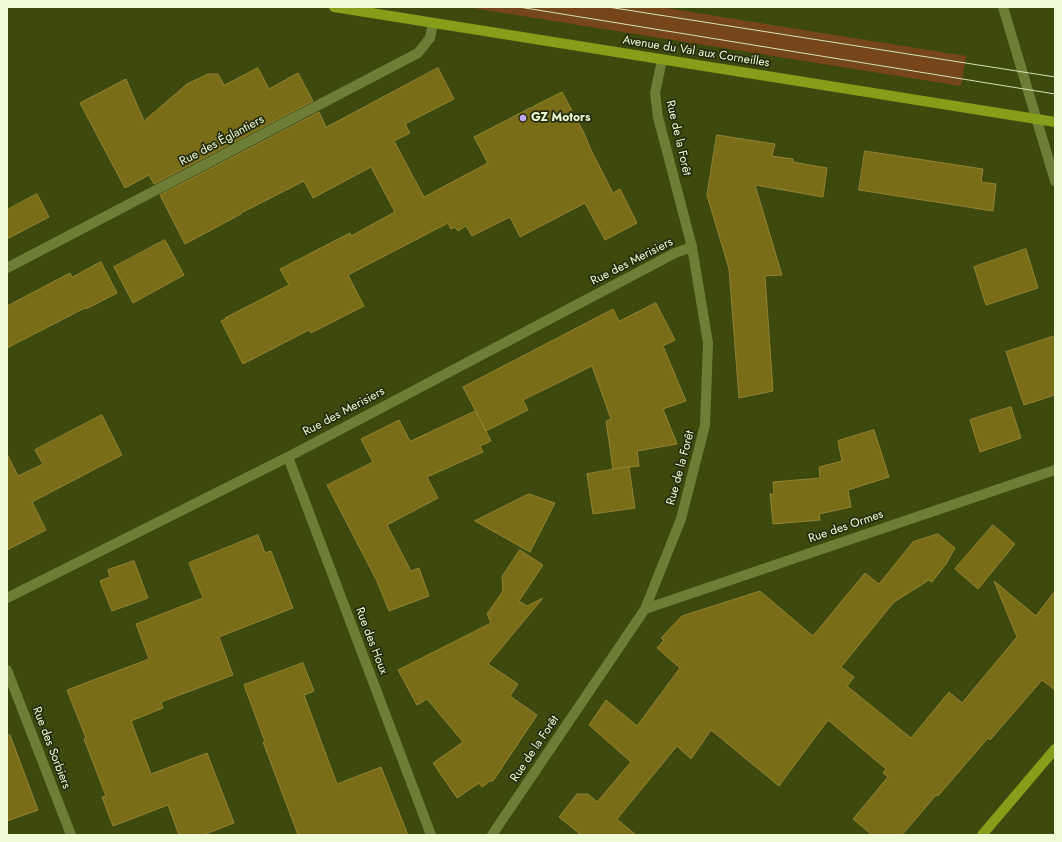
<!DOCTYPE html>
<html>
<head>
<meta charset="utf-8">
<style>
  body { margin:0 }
  #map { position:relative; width:1062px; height:842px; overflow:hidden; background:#3e490e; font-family:Jost,sans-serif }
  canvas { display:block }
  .frame { position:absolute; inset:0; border:8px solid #f0fbd5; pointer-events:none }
</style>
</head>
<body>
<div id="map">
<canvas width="1062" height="842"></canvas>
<div class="frame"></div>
</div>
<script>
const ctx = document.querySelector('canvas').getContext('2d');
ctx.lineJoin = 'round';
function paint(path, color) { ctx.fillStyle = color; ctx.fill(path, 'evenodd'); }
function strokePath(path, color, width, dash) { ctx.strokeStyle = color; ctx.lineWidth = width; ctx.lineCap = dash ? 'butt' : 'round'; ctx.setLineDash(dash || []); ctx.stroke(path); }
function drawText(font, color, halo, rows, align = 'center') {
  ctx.font = font + ' Jost,sans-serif'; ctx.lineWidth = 3.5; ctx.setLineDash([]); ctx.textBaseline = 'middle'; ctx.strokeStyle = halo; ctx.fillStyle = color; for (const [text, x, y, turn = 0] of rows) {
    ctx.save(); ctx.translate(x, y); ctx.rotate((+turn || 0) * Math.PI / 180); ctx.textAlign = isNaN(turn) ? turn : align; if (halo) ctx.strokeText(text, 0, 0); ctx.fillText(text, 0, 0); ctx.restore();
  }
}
paint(new Path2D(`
  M466,7H660L966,56L961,86Z`), '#76461a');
const building = new Path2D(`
  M258,68L269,89L298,73L313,101L154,184L149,175L125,188L80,103L126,79L144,121L187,84L208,74H218L224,85Z
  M438,68L454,99L405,124L410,133L394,141L424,197L488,163L474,137L532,107L534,108V106L562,92L584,133L591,150L613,193L620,189L637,223L605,240L585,203L520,237L510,217L472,236L466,226L458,231L455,227L451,229L448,223L348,275L364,306L311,333L309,330L243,364L221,321L228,318H225L289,285L280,269L350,233L351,236L395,212L371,167L313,198L304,181L241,213V214L185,244L160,195L319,112L326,127Z
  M717,135L775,144L772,156L793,159V162L827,168L823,197L755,185L782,275L765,276L773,391L739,398L729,269L707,195Z
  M865,151L983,169L981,182L996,184L993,211L859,190Z
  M37,194L49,217L7,239V210Z
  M165,240L184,275L133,303L114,267Z
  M1026,249L1038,288L986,305L974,267Z
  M101,262L117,293L86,309L85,308L7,348V306L70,273L72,277Z
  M656,303L675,340L663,346L686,401L663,409L677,444L637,451L639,466L613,469L606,421L611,419L592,366L523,400L528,410L486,431L463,387L613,309L619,321Z
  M1055,336V395L1024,405L1006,352Z
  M1011,407L1021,438L980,452L970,420Z
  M476,411L491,441L480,446L483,452L427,477L438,498L387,525L411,571L419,568L429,596L389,611L377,581L327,485L373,462L361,439L399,420L410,441Z
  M102,415L122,455L32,502L46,530L7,550V454L18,476L43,464L35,450Z
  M874,430L889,477L848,490L851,507L819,514L820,520L773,524L770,494H774L773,482L820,478L819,467L842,461L838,441Z
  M629,467L635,508L593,514L587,474Z
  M529,494L555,503L530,552L475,521Z
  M993,525L1015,544L978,589L955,569Z
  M938,534L955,548L946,564L932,582L929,580L894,602L841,667L854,677L847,686L911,738L949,692L962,703L1017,637L994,581L1036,616L1055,591V690L1042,680L990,740L988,738L938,796L936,795L902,835H872L853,819L888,777L883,773L886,769L828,720L779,786L711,730L691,759L677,746L617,819L636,835H581L559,817L577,794H588L597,802L631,762L589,725L606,700L637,726L680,668L657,648L664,640L661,638L682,616L760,591L813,636L865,573L879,584L913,542Z
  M258,535L265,553L271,551L293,608L219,637L233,675L161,702L163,708L131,721L151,774L207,753L234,823L203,835H179L168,805L113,826L102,797L106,796L84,739L86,738L67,690L149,659L136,624L203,598L189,563Z
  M520,550L543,565L519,601L527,606L543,598L488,664L518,684L510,696L537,715L493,781H490L482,787L479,783L457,798L433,763L463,742L427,699L417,705L398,670L491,623L487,614L503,591L502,577Z
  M134,561L148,598L112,611L100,581L110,577L108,570Z
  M303,663L314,691L304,695L337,784L381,767L408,835H298L263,742H265L244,685Z
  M10,735L38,810L7,821V736Z`);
paint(building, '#7a6d18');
strokePath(building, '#918334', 1);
strokePath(new Path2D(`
  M1003,7L1055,181
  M7,268L418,53L430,38L433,23
  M288,457L431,835
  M7,598L288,457L675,253L692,247
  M645,609L1055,470
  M7,670L71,835
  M492,835L645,609L681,519L705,425L708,343L692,247L658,117L655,93L662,60`), '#6f7e37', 10);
strokePath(new Path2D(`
  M334,7L1055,122
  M982,835L1055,749`), '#879e1a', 10);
strokePath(new Path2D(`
  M519,7L1055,94
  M608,7L1055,77`), '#d6e1b7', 1);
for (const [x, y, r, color] of [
  [523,118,4,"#c1a8f3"]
]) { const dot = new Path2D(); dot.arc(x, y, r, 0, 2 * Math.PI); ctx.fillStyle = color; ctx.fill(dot); strokePath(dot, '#262d0e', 1.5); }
drawText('12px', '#f0fbd5', '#262d0e', [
  ["Avenue du Val aux Corneilles",696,52,9],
  ["Rue de la Forêt",678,138,77],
  ["Rue des Églantiers",222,141,-28],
  ["Rue des Merisiers",632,262,-27],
  ["Rue des Merisiers",344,412,-28],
  ["Rue de la Forêt",681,468,-75],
  ["Rue des Ormes",846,527,-19],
  ["Rue des Houx",371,641,69],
  ["Rue des Sorbiers",51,748,69],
  ["Rue de la Forêt",535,749,-56]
]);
drawText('bold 12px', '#f0fbd5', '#262d0e', [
  ["GZ Motors",531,118]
], 'left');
</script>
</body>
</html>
